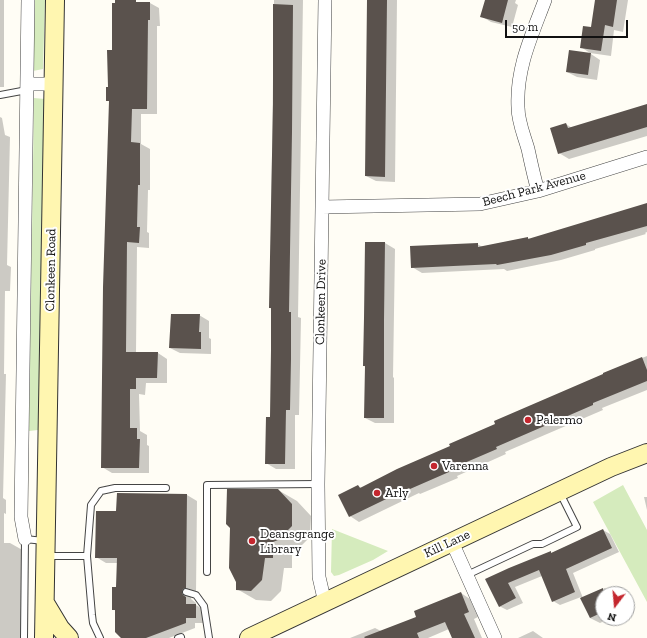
<!DOCTYPE html>
<html>
<head>
<meta charset="utf-8">
<style>
  body { margin:0 }
  #map { position:relative; width:647px; height:638px; overflow:hidden; background:#fffdf5; font-family:"Zilla Slab",serif }
  canvas { display:block }
  .north { position:absolute; left:595px; top:586px; width:40px; height:40px; box-sizing:border-box; background:#fff; border:1px solid #a0a0a0; border-radius:50%; rotate:196deg; font-size:11px; font-weight:700; line-height:16px; text-align:center; color:#111 }
  .north::after { content:''; display:block; margin:auto; width:14px; height:18px; background:#c4262e; clip-path:polygon(50% 0,100% 100%,50% 72%,0 100%) }
  .scale { position:absolute; left:505px; top:20px; width:123px; height:18px; box-sizing:border-box; border:2px solid #111; border-top:0; padding-left:5px; font-size:12px; line-height:14px; white-space:nowrap; color:#111; -webkit-text-stroke:3px #fff; paint-order:stroke }
</style>
</head>
<body>
<div id="map">
<canvas width="647" height="638"></canvas>
<div class="north">N</div>
<div class="scale">50 m</div>
</div>
<script>
const ctx = document.querySelector('canvas').getContext('2d');
ctx.lineJoin = 'round';
function paint(path, color) { ctx.fillStyle = color; ctx.fill(path, 'evenodd'); }
function strokePath(path, color, width, dash) { ctx.strokeStyle = color; ctx.lineWidth = width; ctx.lineCap = dash ? 'butt' : 'round'; ctx.setLineDash(dash || []); ctx.stroke(path); }
function drawText(font, color, halo, rows, align = 'center') {
  ctx.font = font + ' "Zilla Slab",serif'; ctx.lineWidth = 4; ctx.setLineDash([]); ctx.textBaseline = 'middle'; ctx.strokeStyle = halo; ctx.fillStyle = color; for (const [text, x, y, turn = 0] of rows) {
    ctx.save(); ctx.translate(x, y); ctx.rotate((+turn || 0) * Math.PI / 180); ctx.textAlign = isNaN(turn) ? turn : align; if (halo) ctx.strokeText(text, 0, 0); ctx.fillText(text, 0, 0); ctx.restore();
  }
}
paint(new Path2D(`
  M35,0H45L43,69L33,71Z
  M34,98L45,99L41,357L38,430L29,431Z
  M623,485L647,530V602L593,502Z
  M332,529L388,551L373,560L339,575L334,576L331,572Z`), '#d5ebbd');
paint(new Path2D(`
  M0,0H4V87H0Z
  M274,0H303L298,317L301,318L299,415H295V469H276L266,463L271,418L272,309L270,308Z
  M368,0H397L395,182L376,181L366,176Z
  M486,0H516L515,3L518,5L512,27L491,22L481,16Z
  M597,0H628L623,32L614,30L611,56L590,53L581,47L592,28Z
  M150,3L159,8L160,26H157V114H141V144L150,149V190H148L147,232L149,233V248L137,247L136,353H158L167,359V383H146L145,395L139,394L140,431L147,435V445L149,446V473H112L102,467L110,102L107,100L113,51Z
  M591,54L600,60L597,80L577,77L567,72Z
  M647,106V136L569,159L559,153L566,124L572,128Z
  M0,117L2,118L5,135L10,137L7,265L11,267L10,291H5L4,374H6L3,498L6,500V514L4,513V543H10L26,552L23,638H0Z
  M647,204V232L645,233L646,234L595,249V250L561,260L507,271L504,269L422,273L412,267L477,244L483,247L528,238L530,239Z
  M385,243L395,249L393,377L394,378V423H375L365,418L366,367L364,366Z
  M199,315L209,321V338L211,339V354L180,353L170,348Z
  M647,356V390L602,408L603,410L505,452L506,454L457,476L458,478L420,494L419,493L359,522L350,516L358,486L362,488L605,375L604,373Z
  M278,490L297,501L311,516L310,537L297,550L292,553V568H284L281,591L271,601L256,600L237,589Z
  M187,495L197,501L196,593L192,594L191,599L196,603V605L206,611V623H195V628L169,638H123L116,611L113,609L117,588V563H106L96,557L117,512Z
  M644,497H647V510Z
  M603,530L610,534L619,552L573,573L583,598L605,588L615,593L603,594V618H611L600,623L590,618L581,597L560,605L553,601L542,576L515,587L523,603L507,610L499,606L486,580L550,552L552,553Z
  M461,593L470,599L478,617L474,619L482,638H453L449,629L428,638H392L418,617Z
  M375,628L385,633L387,638H350Z
  M533,631L543,638H518Z`), '#0003');
paint(new Path2D(`
  M115,0H136V2H150V20H148L147,109H132L131,142L140,143V185H138L137,227H140L139,243L127,242L126,352H158L157,378H136V389H130V428H137V439H140L139,468H101L103,287L109,101H106V87H108L107,50H112V3H115Z
  M367,0H387L385,177L365,176Z
  M485,0H508L502,23L480,17Z
  M595,0H617L613,27L605,25L601,51L580,48L583,26L591,27Z
  M273,4L293,5L292,132L289,312H291V359L290,410H286L285,464H265L266,417H270L271,350V308H269L273,104Z
  M569,50L591,53L588,75L566,72Z
  M647,104V127L558,154L550,128L566,123L568,128Z
  M647,203V226L586,243V245L551,255L497,265L496,264L411,268L410,246L478,243V247L528,237V239Z
  M365,242H385L384,320V418H364L365,366H363L364,318Z
  M171,314H200L199,332H201V349L169,348Z
  M642,357L647,370V381L593,403V405L496,447L497,449L448,470L449,472L410,489L409,488L349,517L338,495L358,485L360,488L397,469L450,446L449,444L495,424L494,421L603,374V373Z
  M227,489H278L292,504V526L278,540L273,542V558H265L262,580L251,591L236,590V582L229,568L230,528L226,524Z
  M117,493L187,494L186,588L183,589L182,593L183,595L186,597V604H196V618H186V623L146,638H121L115,632V610H112V587H116L117,558H95L96,511H116Z
  M603,529L612,548L566,569L575,592L552,602L539,570L508,583L516,598L499,607L485,579L509,568L551,551V553Z
  M603,588V612L590,618L580,598Z
  M461,592L469,612L464,614L475,638H452L445,622L417,633L419,638H365L364,637L416,617L414,611Z`), '#5a524d');
const service = new Path2D(`
  M0,95L27,90
  M47,556H87L92,615L93,623L100,638
  M87,556L91,505L101,491L115,488H166
  M207,572V485L318,484
  M467,575L533,544H542L577,527L560,493
  M186,592L196,595L204,606L209,638
  M24,638L25,539L44,541
  M178,638L181,637`);
const minor = new Path2D(`
  M325,0L318,484L319,577L325,603
  M27,84H55
  M538,191C534,177 531,163 528,149C524,135 518,122 518,107C516,68 532,35 545,0
  M322,207L480,204L538,191L647,157
  M25,539L21,517L28,0
  M452,542L495,638`);
const secondary = new Path2D(`
  M45,603L60,628L69,638
  M44,638L55,0
  M249,638L611,467L647,453`);
strokePath(service, '#444', 8);
strokePath(minor, '#444', 14);
strokePath(secondary, '#333', 20);
strokePath(service, '#fff', 6);
strokePath(minor, '#fff', 13);
strokePath(secondary, '#fff6b0', 18);
for (const [x, y, r, color] of [
  [528,420,4,"#c4262e"],
  [434,466,4,"#c4262e"],
  [377,493,4,"#c4262e"],
  [252,541,4,"#c4262e"]
]) { const dot = new Path2D(); dot.arc(x, y, r, 0, 2 * Math.PI); ctx.fillStyle = color; ctx.fill(dot); strokePath(dot, '#fff', 1.5); }
drawText('13px', '#111', '#fff', [
  ["Beech Park Avenue",534,189,-15],
  ["Clonkeen Road",51,270,-89],
  ["Clonkeen Drive",321,302,-89],
  ["Kill Lane",447,544,-25]
]);
drawText('13px', '#111', '#fff', [
  ["Palermo",536,420],
  ["Varenna",442,466],
  ["Arly",385,493],
  ["Deansgrange",260,534],
  ["Library",260,549]
], 'left');
</script>
</body>
</html>
